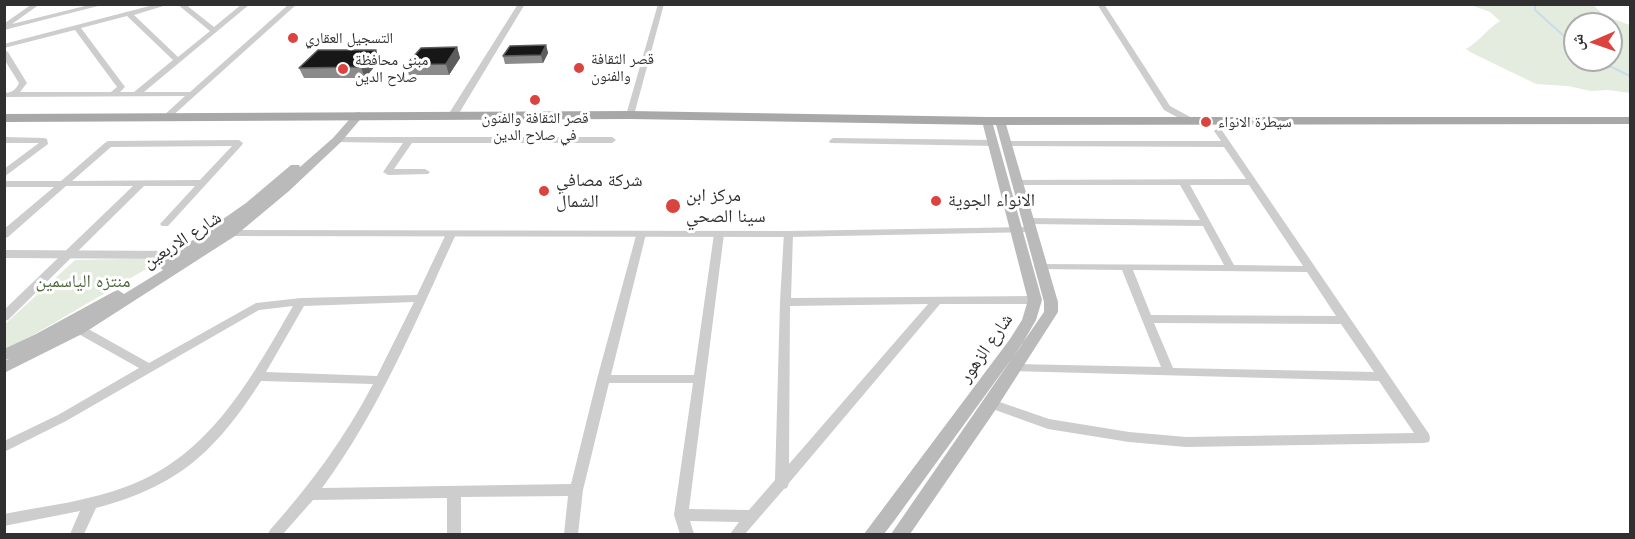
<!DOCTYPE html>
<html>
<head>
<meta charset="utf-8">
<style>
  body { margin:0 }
  #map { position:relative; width:1635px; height:539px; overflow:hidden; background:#fff; font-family:Inter,"Noto Naskh Arabic",sans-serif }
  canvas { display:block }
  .frame { position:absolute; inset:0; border:6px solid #303030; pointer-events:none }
  .north { position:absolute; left:1563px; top:12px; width:60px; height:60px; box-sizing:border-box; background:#fff; border:2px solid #acacac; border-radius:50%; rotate:268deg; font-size:16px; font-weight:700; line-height:24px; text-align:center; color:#303030 }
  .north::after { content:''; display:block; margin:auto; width:21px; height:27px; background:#da433e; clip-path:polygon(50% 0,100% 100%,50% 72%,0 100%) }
</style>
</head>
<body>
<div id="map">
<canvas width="1635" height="539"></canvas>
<div class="frame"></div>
<div class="north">ش</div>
</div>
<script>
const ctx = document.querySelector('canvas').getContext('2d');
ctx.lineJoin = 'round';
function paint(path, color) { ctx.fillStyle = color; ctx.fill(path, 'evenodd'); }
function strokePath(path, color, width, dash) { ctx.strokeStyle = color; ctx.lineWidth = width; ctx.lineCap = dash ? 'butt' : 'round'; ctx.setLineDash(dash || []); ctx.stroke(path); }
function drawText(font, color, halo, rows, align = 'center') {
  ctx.font = font + ' Inter,"Noto Naskh Arabic",sans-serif'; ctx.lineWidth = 6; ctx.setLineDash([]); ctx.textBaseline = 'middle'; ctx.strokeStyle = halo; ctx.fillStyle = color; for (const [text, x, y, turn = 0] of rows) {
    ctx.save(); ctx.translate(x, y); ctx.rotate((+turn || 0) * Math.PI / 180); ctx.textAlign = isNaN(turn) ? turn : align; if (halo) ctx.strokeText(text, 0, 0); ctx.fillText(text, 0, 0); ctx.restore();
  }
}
paint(new Path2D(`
  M1471,5H1593L1605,16L1630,25V93L1608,90L1591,91L1568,86L1536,84L1470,52L1466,49C1480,41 1488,28 1500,21L1490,12ZM1575,24H1611V60H1575Z
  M165,258L35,334L5,349V324L75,260Z`), '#e4ecdf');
strokePath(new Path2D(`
  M1535,4V10L1575,46
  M1597,60L1630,76`), '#ccdbea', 2);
paint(new Path2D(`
  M32,4H40L12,24L93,4H106L4,30L5,23Z
  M157,4H170L134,15L178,57L210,31L177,4H185L214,27L242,4H250L144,92H190L289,4H297L169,119H166L162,117L185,96L4,97V93C11,93 16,90 19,83L4,59V50L8,52L27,83L20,92H111L117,87L75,30L4,48V44ZM127,16L173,60L134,92H120L125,87L81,28Z
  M658,4H664L634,115L630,117H627L626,115Z
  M1097,4H1104L1170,106L1194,119V123H1188L1164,110Z
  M1218,128L1221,129L1429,434L1430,438L1429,442L1424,443L1186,447L1129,442L1048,429L987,407L985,404L987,401L991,399L1049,419L1129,432L1186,437L1414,433L1379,381L1011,371L1009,368L1011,365L1015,364L1161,367L1122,270L1039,269L1035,268L1034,266L1035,264L1224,265L1203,226L1028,224L1023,221L1028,218L1200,220L1180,185H1017L1014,184L1012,182L1014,180L1246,179L1224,147L1008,146L1004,143L1005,141H1221L1214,131ZM1190,185H1249L1303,266L1234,265ZM1133,270L1307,272L1336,316L1151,315ZM1154,323L1341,324L1374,372L1173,368Z
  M4,137L44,138L47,139L48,144L4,177V169L39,143H4Z
  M337,137H612L616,140L612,143H412L394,169H425L430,172L428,174L388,175L383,172L403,143L334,142V138Z
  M833,138L994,140L998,143L994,146L830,143L829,141Z
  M239,140L243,143L242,145L168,226H162L160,224L195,186H144L8,320L4,321V310L133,186H66L8,237L4,238V229L54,187H4V181H61L106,142L109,141ZM232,146L200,180L72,181L111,147Z
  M451,231L456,234C416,321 379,411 322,488L571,484L597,379L637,232L641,231L646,234L611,375H694L714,234L719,231L724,234L689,509L749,510L775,480L780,302L784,232H792L793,234L791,298L1035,296L1040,300L1035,304H940L789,483L787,488L784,489L745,534H730L739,522L690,521L694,534H680L674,515L693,383H609L583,490L578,534H564L568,496L461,497V534H447V498L313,500L283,534H268L270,530C310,485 345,438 373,384L261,381C215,452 179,486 96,508L84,534H70L80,511L4,526V514C46,506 89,501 128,486C210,456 252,377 293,306L259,310L66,421L4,452V441L58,415L139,368L75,332L73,329L75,326H83L149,363L256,303L301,298L417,295L446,234ZM414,302L377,376L266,372L304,306ZM928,304L789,464L790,306Z`), '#cdcdcd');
paint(new Path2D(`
  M518,4H525L458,115L453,118L450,117L448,115Z
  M1030,227L1034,228L1036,230L1034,232L788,237L224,236L218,233L224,230L788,231Z
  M4,250L181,251L187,255L181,259L4,258Z`), '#cdcdcd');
paint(new Path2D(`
  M359,112L364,115L341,142L289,191L235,236L84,333L4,373V361L9,359L4,360V349L36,334L113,292L118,290L124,294L163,270L158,266L160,263L246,203L291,165H299L300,167L333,138L355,113Z
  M987,118L992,121L1042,300L1036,320L1021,346L894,521L884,534H864L1010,339L1022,320L1028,300L982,121Z
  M1000,118L1005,121L1058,302V312L992,415L910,534H891L1044,312V302L995,121Z`), '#bababa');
paint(new Path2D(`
  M630,111L987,117H1630V124L987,125L630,119L4,122V114Z`), '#a8a8a8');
paint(new Path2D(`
  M546,45L548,53L543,63L505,64L503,56Z
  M457,47L460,58L449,75H409L406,65Z
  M376,50L380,60L365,78H304L299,68Z`), '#8b8b8b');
paint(new Path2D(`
  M546,45L548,53L543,63L541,55Z
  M457,47L460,58L449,75L446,64Z
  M376,50L380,60L365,78L361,67Z`), '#5d5d5d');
const building = new Path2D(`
  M546,45L541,55L503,56L510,46Z
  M457,47L446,64L406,65L421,48Z
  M318,50H376L361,67L299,68Z`);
paint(building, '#171717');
strokePath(building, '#5d5d5d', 1.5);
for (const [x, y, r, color] of [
  [293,38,6,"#da433e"],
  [579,68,6,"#da433e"],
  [343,69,6,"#da433e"],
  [535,100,6,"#da433e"],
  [1206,122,6,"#da433e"],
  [544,191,6,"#da433e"],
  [936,201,6,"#da433e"],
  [673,206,8,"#da433e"]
]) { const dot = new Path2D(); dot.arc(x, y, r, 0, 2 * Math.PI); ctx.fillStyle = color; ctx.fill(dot); strokePath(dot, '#fff', 2); }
drawText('15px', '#303030', '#fff', [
  ["التسجيل العقاري",305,38],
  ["قصر الثقافة",591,59],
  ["والفنون",591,76],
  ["مبنى محافظة",355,60],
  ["صلاح الدين",355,77],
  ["قصر الثقافة والفنون",535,118,"center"],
  ["في صلاح الدين",535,135,"center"],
  ["سيطرة الانواء",1218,122]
], 'left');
drawText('18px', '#303030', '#fff', [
  ["شركة مصافي",556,181],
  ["الشمال",556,202],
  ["مركز ابن",686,196],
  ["سينا الصحي",686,217],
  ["الانواء الجوية",948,201]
], 'left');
drawText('18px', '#303030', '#fff', [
  ["شارع الاربعين",182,240,-33],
  ["شارع الزهور",986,348,-55]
]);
drawText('18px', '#4e693f', '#fff', [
  ["منتزه الياسمين",83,282]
]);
</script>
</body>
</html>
